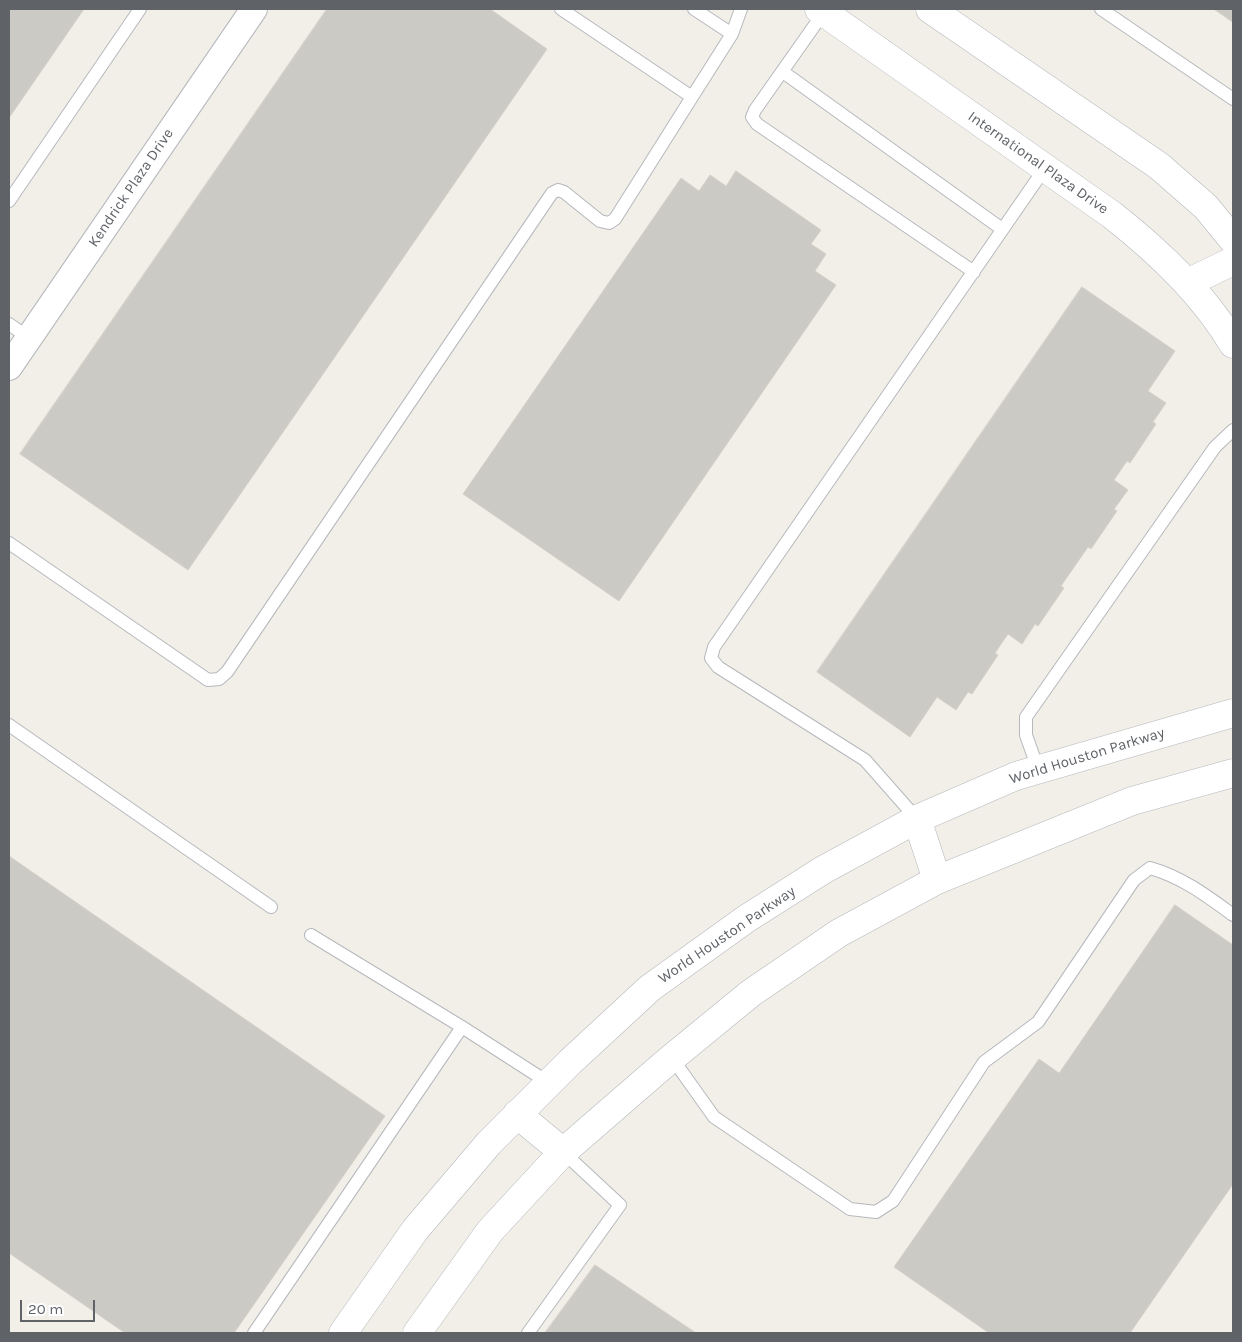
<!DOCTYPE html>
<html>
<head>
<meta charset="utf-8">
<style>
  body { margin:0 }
  #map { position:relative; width:1242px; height:1342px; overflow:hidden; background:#f1efe8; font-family:Karla,sans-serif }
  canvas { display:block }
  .frame { position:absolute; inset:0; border:10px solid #5f6368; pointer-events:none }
  .scale { position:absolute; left:20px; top:1300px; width:75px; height:22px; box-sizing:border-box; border:2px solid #5f6368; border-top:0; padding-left:6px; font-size:15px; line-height:18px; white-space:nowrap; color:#5f6368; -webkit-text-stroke:4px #fff; paint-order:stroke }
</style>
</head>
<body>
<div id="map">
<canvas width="1242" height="1342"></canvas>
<div class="frame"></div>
<div class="scale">20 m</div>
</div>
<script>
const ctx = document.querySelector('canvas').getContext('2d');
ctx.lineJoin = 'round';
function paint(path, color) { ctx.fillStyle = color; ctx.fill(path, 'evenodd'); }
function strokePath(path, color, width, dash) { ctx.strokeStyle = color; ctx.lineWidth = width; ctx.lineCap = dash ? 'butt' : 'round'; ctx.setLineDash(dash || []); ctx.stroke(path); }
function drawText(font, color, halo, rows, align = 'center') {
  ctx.font = font + ' Karla,sans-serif'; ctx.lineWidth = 5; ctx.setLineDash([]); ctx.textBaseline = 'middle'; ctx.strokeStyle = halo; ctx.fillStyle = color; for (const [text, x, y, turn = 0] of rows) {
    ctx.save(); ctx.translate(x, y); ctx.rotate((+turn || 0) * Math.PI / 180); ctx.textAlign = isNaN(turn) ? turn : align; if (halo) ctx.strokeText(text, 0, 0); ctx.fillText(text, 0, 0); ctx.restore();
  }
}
const building = new Path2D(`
  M9,9H84L9,118Z
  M327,9H490L547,49L188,570L20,454Z
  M1214,9H1233V22Z
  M736,171L821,230L811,244L826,254L815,271L836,285L619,601L463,494L681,178L699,191L710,175L726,186Z
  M1082,287L1175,351L1148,391L1166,403L1153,422L1156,424L1130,463L1127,461L1114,480L1128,490L1114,509L1117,511L1091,549L1088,547L1061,586L1064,588L1038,626L1035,624L1022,644L1008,634L995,653L998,655L972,694L968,692L956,710L937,697L910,737L817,672Z
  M9,856L385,1116L234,1333H125L9,1253Z
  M1175,905L1233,945V1184L1130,1333H989L894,1267L1039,1059L1059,1073Z
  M595,1265L696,1333H545Z`);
paint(building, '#cccac5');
strokePath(building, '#d6d1c6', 1);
const service = new Path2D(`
  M561,9L692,97L732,34L741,9
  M694,9L732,34
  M1101,9L1233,99
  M824,12L755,110L752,117L757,124L974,272
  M783,72L1002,229
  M9,201L140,9
  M9,324L29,338
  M9,543L208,680L219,679L227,672L552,193L558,190L564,192L600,221L609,223L615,219L692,97
  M9,725L271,907
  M1038,769L1026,735V717L1215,447L1233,430
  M917,819L865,760L718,667L711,658L714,647L1045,168
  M311,935L462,1027
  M672,1058L714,1117L850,1209L876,1212L893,1201L984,1062L1038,1022L1134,880L1150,868C1182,877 1207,896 1233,915
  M254,1333L462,1027L549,1083
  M528,1333L620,1205L563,1152`);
const minor = new Path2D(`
  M9,367L254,9`);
const tertiary = new Path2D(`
  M819,9L1112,215C1158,251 1203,293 1233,344
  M930,9L1159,166L1206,207L1233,240
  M1187,283L1233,261
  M917,819L937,880
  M517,1114L563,1152
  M343,1333L415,1230L489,1143L570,1062L650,988L746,919L823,870L917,819L1016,776L1233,713
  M417,1333L490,1231L563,1152L668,1061L751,993L839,933L937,880L1132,801L1233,773`);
strokePath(service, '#b5b8bc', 14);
strokePath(minor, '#b5b8bc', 28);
strokePath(tertiary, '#b5b8bc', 29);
strokePath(service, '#fff', 12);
strokePath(minor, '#fff', 26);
strokePath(tertiary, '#fff', 28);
drawText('15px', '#5f6368', '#fff', [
  ["International Plaza Drive",1038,163,35],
  ["Kendrick Plaza Drive",131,188,-56],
  ["World Houston Parkway",1087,756,-17],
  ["World Houston Parkway",727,935,-34]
]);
</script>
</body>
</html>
